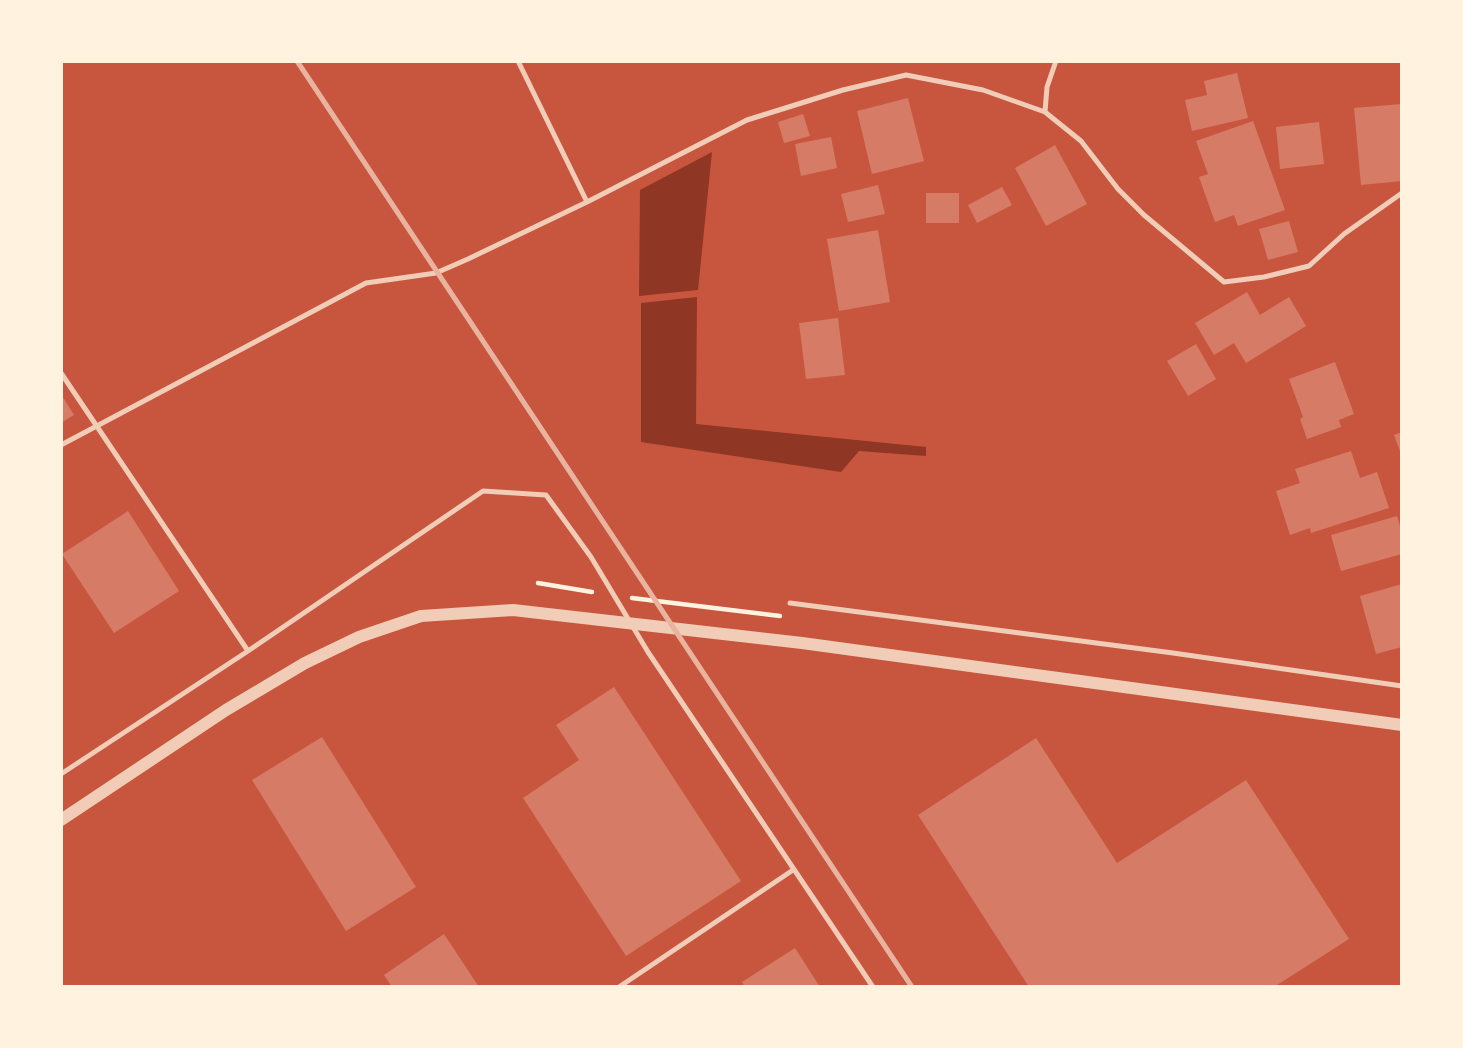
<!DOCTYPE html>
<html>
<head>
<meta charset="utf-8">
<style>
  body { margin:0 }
  #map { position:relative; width:1463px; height:1048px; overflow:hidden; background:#c8553d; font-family:Quicksand,sans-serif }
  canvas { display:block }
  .frame { position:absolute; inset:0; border:63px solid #fff3e0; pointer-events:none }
</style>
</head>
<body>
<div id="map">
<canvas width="1463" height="1048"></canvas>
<div class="frame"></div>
</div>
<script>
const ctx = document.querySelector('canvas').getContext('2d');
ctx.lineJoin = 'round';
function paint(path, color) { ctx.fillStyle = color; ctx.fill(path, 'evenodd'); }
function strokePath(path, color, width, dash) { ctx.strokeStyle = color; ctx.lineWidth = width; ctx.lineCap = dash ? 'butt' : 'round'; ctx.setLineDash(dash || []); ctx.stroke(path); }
paint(new Path2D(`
  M712,152L698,290L639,296L640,190Z
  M697,297L696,424L926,447V456L859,451L841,472L641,442V303Z`), '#8f3625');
paint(new Path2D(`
  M1237,73L1248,118L1192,131L1185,100L1207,95L1204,81Z
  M908,98L924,161L872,174L857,111Z
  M1402,104V181L1361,185L1354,108Z
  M803,114L810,136L784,143L778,122Z
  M1253,121L1285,210L1238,226L1234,215L1215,222L1199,177L1208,174L1196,141Z
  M1319,122L1324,164L1280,169L1276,127Z
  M831,137L837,168L801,176L795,144Z
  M1055,145L1087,204L1046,226L1015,168Z
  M878,185L885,214L848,222L841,194Z
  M1002,187L1012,205L977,223L968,205Z
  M926,193H959V223H926Z
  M1289,221L1298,252L1268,260L1259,229Z
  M878,230L890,302L839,311L827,239Z
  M1247,292L1260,315L1289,297L1306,326L1246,363L1234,343L1214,355L1195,323Z
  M838,318L845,375L806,379L799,323Z
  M1196,344L1216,379L1188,396L1167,361Z
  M1335,362L1354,414L1339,420L1341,427L1307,439L1300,419L1303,417L1289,379Z
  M61,394L74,415L61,423Z
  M1402,432V454H1401L1394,435Z
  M1351,451L1360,478L1377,472L1389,508L1311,533L1310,528L1290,535L1276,491L1300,483L1295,469Z
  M128,511L179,591L114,633L62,554Z
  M1397,516L1402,533V554L1341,571L1331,535Z
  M1402,584V647L1376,654L1360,596Z
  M614,687L741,881L626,956L523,798L579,760L556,725Z
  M322,737L416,887L346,931L252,780Z
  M1036,738L1117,863L1246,780L1349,939L1274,987H1029L918,815Z
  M444,934L479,987H392L384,975Z
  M795,948L820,987H745L742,982Z`), '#d67c66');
strokePath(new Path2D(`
  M538,583L592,592
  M632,598L780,616`), '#fff3e0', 4.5);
strokePath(new Path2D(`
  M518,61L587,202
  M1045,112L1047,87L1056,61
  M61,373L248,651L483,491L546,495L591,557L648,652L873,987
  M61,445L366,283L436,273L468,259L587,202L747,120L843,90L906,75L983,90L1045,112L1081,141L1118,189L1144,215L1224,282L1264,277L1309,266L1344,234L1402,193
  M790,603L1173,653L1402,686
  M61,774L248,651
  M619,987L793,870`), '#f1ccb7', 5);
strokePath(new Path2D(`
  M61,820L226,710L305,663L359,637L421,616L513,610L802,643L1402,725`), '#f1ccb7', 12);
strokePath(new Path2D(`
  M297,61L912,987`), '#e9b49f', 5);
</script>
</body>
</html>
